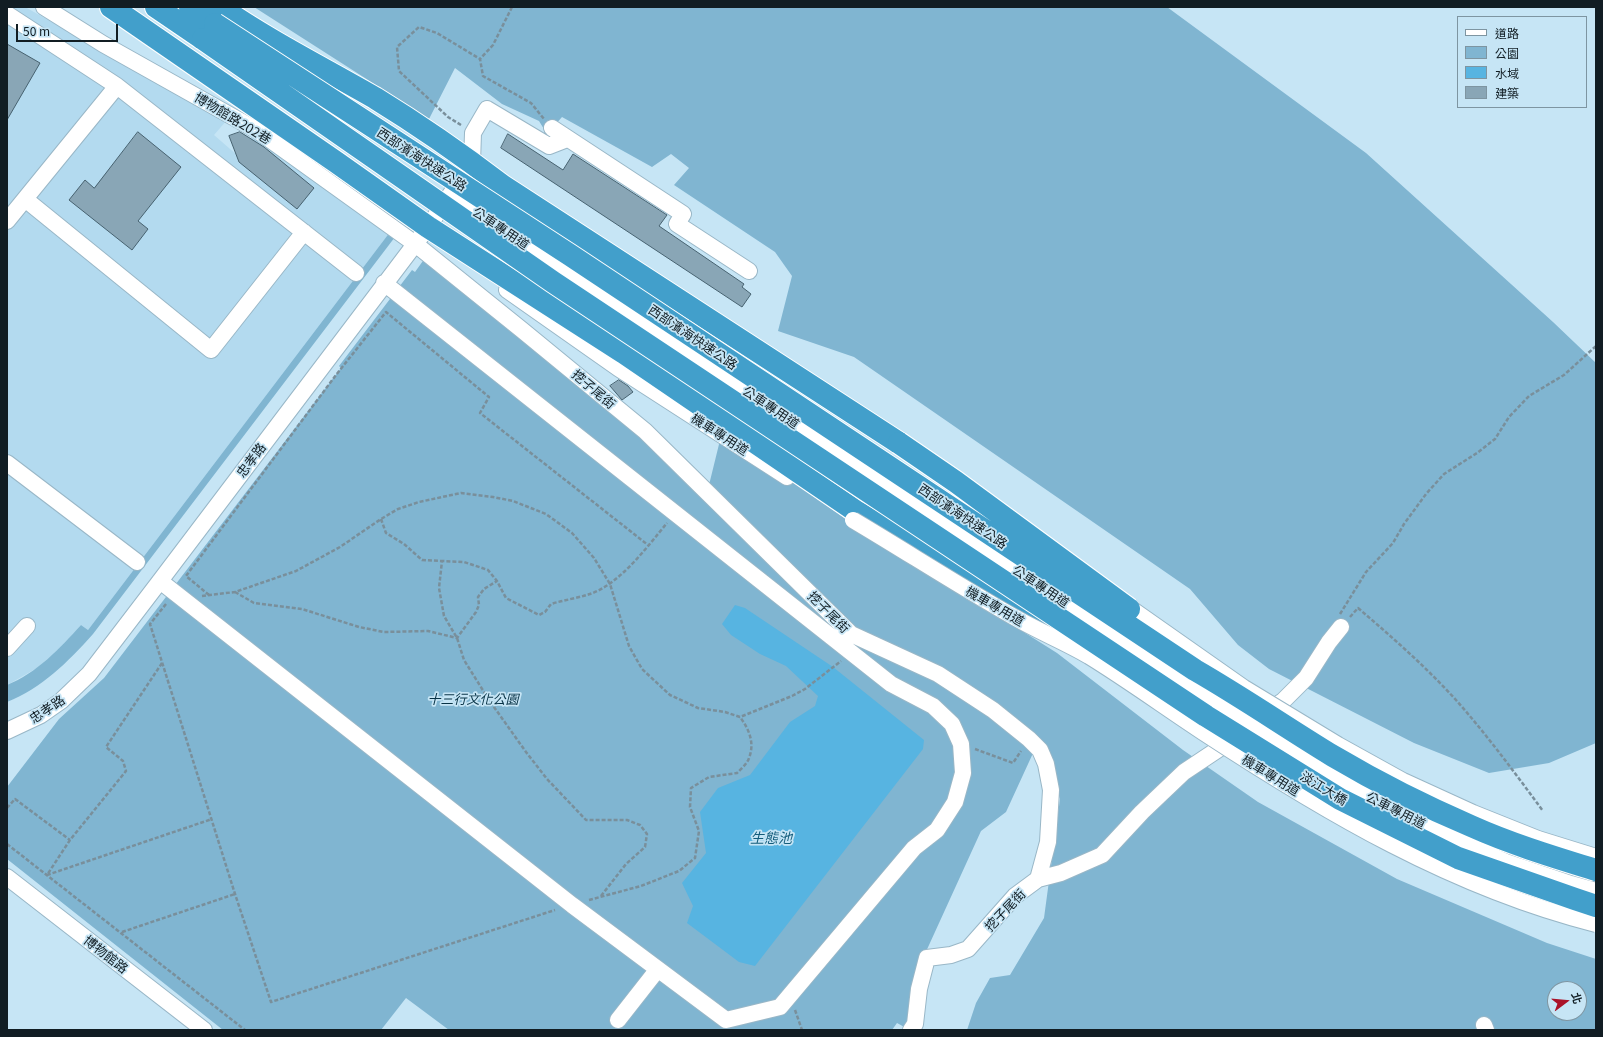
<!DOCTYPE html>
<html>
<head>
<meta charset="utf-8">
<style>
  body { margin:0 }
  #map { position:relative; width:1603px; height:1037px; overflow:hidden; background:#c6e5f5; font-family:Georgia,"Noto Sans TC",serif }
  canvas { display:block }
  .frame { position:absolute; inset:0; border:8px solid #111d23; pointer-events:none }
  .legend { position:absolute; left:1457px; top:16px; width:130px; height:92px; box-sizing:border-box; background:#c6e5f5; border:1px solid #7e95a1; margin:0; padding:5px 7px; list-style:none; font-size:12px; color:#111d23 }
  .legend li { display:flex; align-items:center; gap:8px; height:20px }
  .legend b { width:20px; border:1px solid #7e95a1 }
  .north { position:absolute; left:1547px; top:981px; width:40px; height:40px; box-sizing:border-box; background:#c6e5f5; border:1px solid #7e95a1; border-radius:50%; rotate:74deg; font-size:11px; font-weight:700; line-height:16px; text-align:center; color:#111d23 }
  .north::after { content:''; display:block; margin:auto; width:14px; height:18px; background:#aa1329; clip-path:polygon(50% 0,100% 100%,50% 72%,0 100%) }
  .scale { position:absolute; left:16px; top:24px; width:102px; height:18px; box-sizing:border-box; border:2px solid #111d23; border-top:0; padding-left:5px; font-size:12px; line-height:14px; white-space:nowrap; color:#111d23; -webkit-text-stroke:3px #c6e5f5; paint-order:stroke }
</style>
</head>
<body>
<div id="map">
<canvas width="1603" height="1037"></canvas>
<div class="frame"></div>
<ul class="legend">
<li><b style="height:5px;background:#fff"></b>道路</li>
<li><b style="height:11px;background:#80b5d1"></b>公園</li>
<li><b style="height:11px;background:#57b4e1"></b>水域</li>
<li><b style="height:11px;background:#89a6b6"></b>建築</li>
</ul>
<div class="north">北</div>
<div class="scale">50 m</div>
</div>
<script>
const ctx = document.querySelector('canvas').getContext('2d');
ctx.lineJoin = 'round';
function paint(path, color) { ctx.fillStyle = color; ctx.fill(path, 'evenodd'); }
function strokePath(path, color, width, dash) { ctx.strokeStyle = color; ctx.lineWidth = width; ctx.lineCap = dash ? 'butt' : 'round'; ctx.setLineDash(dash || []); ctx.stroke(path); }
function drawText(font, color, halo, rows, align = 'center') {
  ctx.font = font + ' Georgia,"Noto Sans TC",serif'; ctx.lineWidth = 3.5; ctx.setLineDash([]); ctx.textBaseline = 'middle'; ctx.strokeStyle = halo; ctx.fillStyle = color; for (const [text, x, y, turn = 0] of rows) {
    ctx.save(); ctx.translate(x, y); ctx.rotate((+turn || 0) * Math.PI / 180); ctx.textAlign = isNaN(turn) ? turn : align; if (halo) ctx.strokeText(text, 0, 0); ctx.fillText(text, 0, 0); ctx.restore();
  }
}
paint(new Path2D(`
  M7,7H25L227,120L214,135L237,155L254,135L390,232L88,630L81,625L60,648L37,668L7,685Z`), '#b3daef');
paint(new Path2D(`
  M254,7H1167L1366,153L1553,322L1596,363V743L1549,763L1489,773L1414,743L1269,669L1238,645L1190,589L854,357L778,331L792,276L775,252L674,185L689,168L671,154L652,167L562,117L547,134L539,121L502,104L455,68L429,119Z
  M390,232L395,237L93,634C68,662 42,688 7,702V685C37,673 60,648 81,625L88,630Z
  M425,258L618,414L848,638L925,675L1003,725L1034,751L1006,812L981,831L924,956L908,1029L897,1023L892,1030H449L406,998L381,1030H223L7,859V787L59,719L104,678L341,368L339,366L412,270L415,272Z
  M722,432L857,527L1057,653L1183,750L1258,802L1397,879L1547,943L1596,959V1027L1595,1030H967L976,1003L990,978L1010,975L1044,918L1060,799L1043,747L856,630L709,485ZM1555,989H1579V1013H1555Z`), '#80b5d1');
paint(new Path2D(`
  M735,605L745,608L833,667L924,740L923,749L755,966L739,962L687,923L693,906L682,883L706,853L700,812L718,788L750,775L790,722L815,706L818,696L786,666L760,654L731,635L722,624Z`), '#57b4e1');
const building = new Path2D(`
  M7,44L40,63L7,120Z
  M138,132L181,167L138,221L148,229L132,250L69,200L85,180L94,188Z
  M240,132L264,147L314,188L297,209L239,162L229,136Z
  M508,134L563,170L573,154L667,215L659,226L744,284L742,287L751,294L742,307L501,148Z
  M619,380L628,386L633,392L622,400L610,386Z`);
paint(building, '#89a6b6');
strokePath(building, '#476270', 1);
const minor = new Path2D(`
  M44,7L103,44L258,131L414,243L522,330L645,431L851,634L938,674L993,710L1029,739L1040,750L1046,764L1051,790L1048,842L1038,879L1015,896L968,949L951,955L927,958L919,989L915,1024L911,1030
  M7,14L117,86L356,273
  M552,128L683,214L677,224L749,271
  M472,163L473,133L487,109L549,146L567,139
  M451,194L645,323
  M25,199L211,350L304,232
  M7,221L117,86
  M507,290L618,368L787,477
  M7,463L137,562
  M160,581L572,905L726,1020L780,1007L914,848L937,830L955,802L963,773L961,744L952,724L933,706L891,684L384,283
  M7,648L27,626
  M1265,713L1283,701L1306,678L1329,642L1341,627
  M7,731L41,715L61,701L89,674L160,581L428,227L472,163
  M7,877L204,1030
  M1038,879L1061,873L1102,855L1142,812L1184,772L1235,738
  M618,1020L658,969
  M1484,1025L1486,1030`);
const highway = new Path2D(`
  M111,7L336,162L428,227L624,353L857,512L963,576L1022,616L1071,627
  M156,7L203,39
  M190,7L215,24
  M220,7C269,41 323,68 375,98C419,125 462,155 503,186L899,443`);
strokePath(minor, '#99b7c7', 18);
strokePath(highway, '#fff', 24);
strokePath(new Path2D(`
  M512,7L493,45L480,59L483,76L531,103L544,119
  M461,125L448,117L399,71L397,47L419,27L437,33L480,59
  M381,519L386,533L404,544L422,560L442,561
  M235,592L254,603L302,609L359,627L384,632L428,631L457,638L476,612L479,605L478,597L484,589L497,581
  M209,595L186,576L336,375L386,312L489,397L480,413L648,545
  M202,596L235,592L296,571L340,547L381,519L398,509L419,502L461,493L493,497L513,501L546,514L572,533L594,558L610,584L629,646L642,669L670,695L698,708L725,712L740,717L792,696L805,689L841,661
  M166,604L150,624L235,894L271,1002L555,910
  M1340,614L1366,572L1393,543L1404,524L1426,494L1444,474L1477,453L1495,439L1509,417L1529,396L1564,375L1596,346
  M1350,617L1358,608C1392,637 1426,667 1456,700C1487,735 1515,773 1543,811
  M162,663L106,747L123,761L126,771L70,840L47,875L212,819
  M975,749L1013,763L1021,751
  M7,808L15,799L70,840
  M7,844L245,1030
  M601,896L626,864L645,847L647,834L640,825L627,820H586L547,779L526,752L489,700L464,660L457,638L444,616L439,588L442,561L464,562L488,570L497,581L506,598L539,615L545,612L551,604C564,600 578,598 590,594C620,584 647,547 667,523
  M589,900L641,886L679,871L695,858L699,831L690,807L691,788L709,777L737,773C741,769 747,764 749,758C755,743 749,729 740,717
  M122,932L235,894
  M795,1010L802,1030`), '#798f9b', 2.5, [4, 2]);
strokePath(minor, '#fff', 16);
strokePath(highway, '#429fcb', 22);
const minorBridge = new Path2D(`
  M645,323L1224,710L1339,781L1431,828L1506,862L1571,884L1596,891
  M853,520C907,552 959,586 1014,617C1038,631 1065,642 1089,656C1128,680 1165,707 1203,732C1325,812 1453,888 1596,924
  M1123,603L1244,688L1338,745L1403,781L1473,813L1538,839L1596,857`);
const highwayBridge = new Path2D(`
  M215,24L570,255L1195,670C1242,697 1287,728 1333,756C1377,782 1424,806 1471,826C1511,844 1554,857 1596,870
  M203,39L553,282L1206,716L1340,799L1458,858L1575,899L1596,906
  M899,443L956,482L1129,609`);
strokePath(minorBridge, '#99b7c7', 18, []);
strokePath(highwayBridge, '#fff', 24, []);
strokePath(minorBridge, '#fff', 16);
strokePath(highwayBridge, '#429fcb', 22);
drawText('13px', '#111d23', '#c6e5f5', [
  ["博物館路202巷",233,118,31],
  ["西部濱海快速公路",422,159,33],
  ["公車專用道",501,228,34],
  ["西部濱海快速公路",693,337,34],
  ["挖子尾街",594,389,40],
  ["公車專用道",771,407,34],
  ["機車專用道",720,434,33],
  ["忠孝路",251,460,-53],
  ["西部濱海快速公路",963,516,34],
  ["公車專用道",1041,586,34],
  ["機車專用道",995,606,30],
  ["挖子尾街",829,612,45],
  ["忠孝路",47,709,-34],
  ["機車專用道",1271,775,32],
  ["淡江大橋",1324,788,31],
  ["公車專用道",1396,810,27],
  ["挖子尾街",1005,910,-46],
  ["博物館路",106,954,38]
]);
drawText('italic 13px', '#073245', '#c6e5f5', [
  ["十三行文化公園",473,699]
]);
drawText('italic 14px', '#135c7b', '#c6e5f5', [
  ["生態池",771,838]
]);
</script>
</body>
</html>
